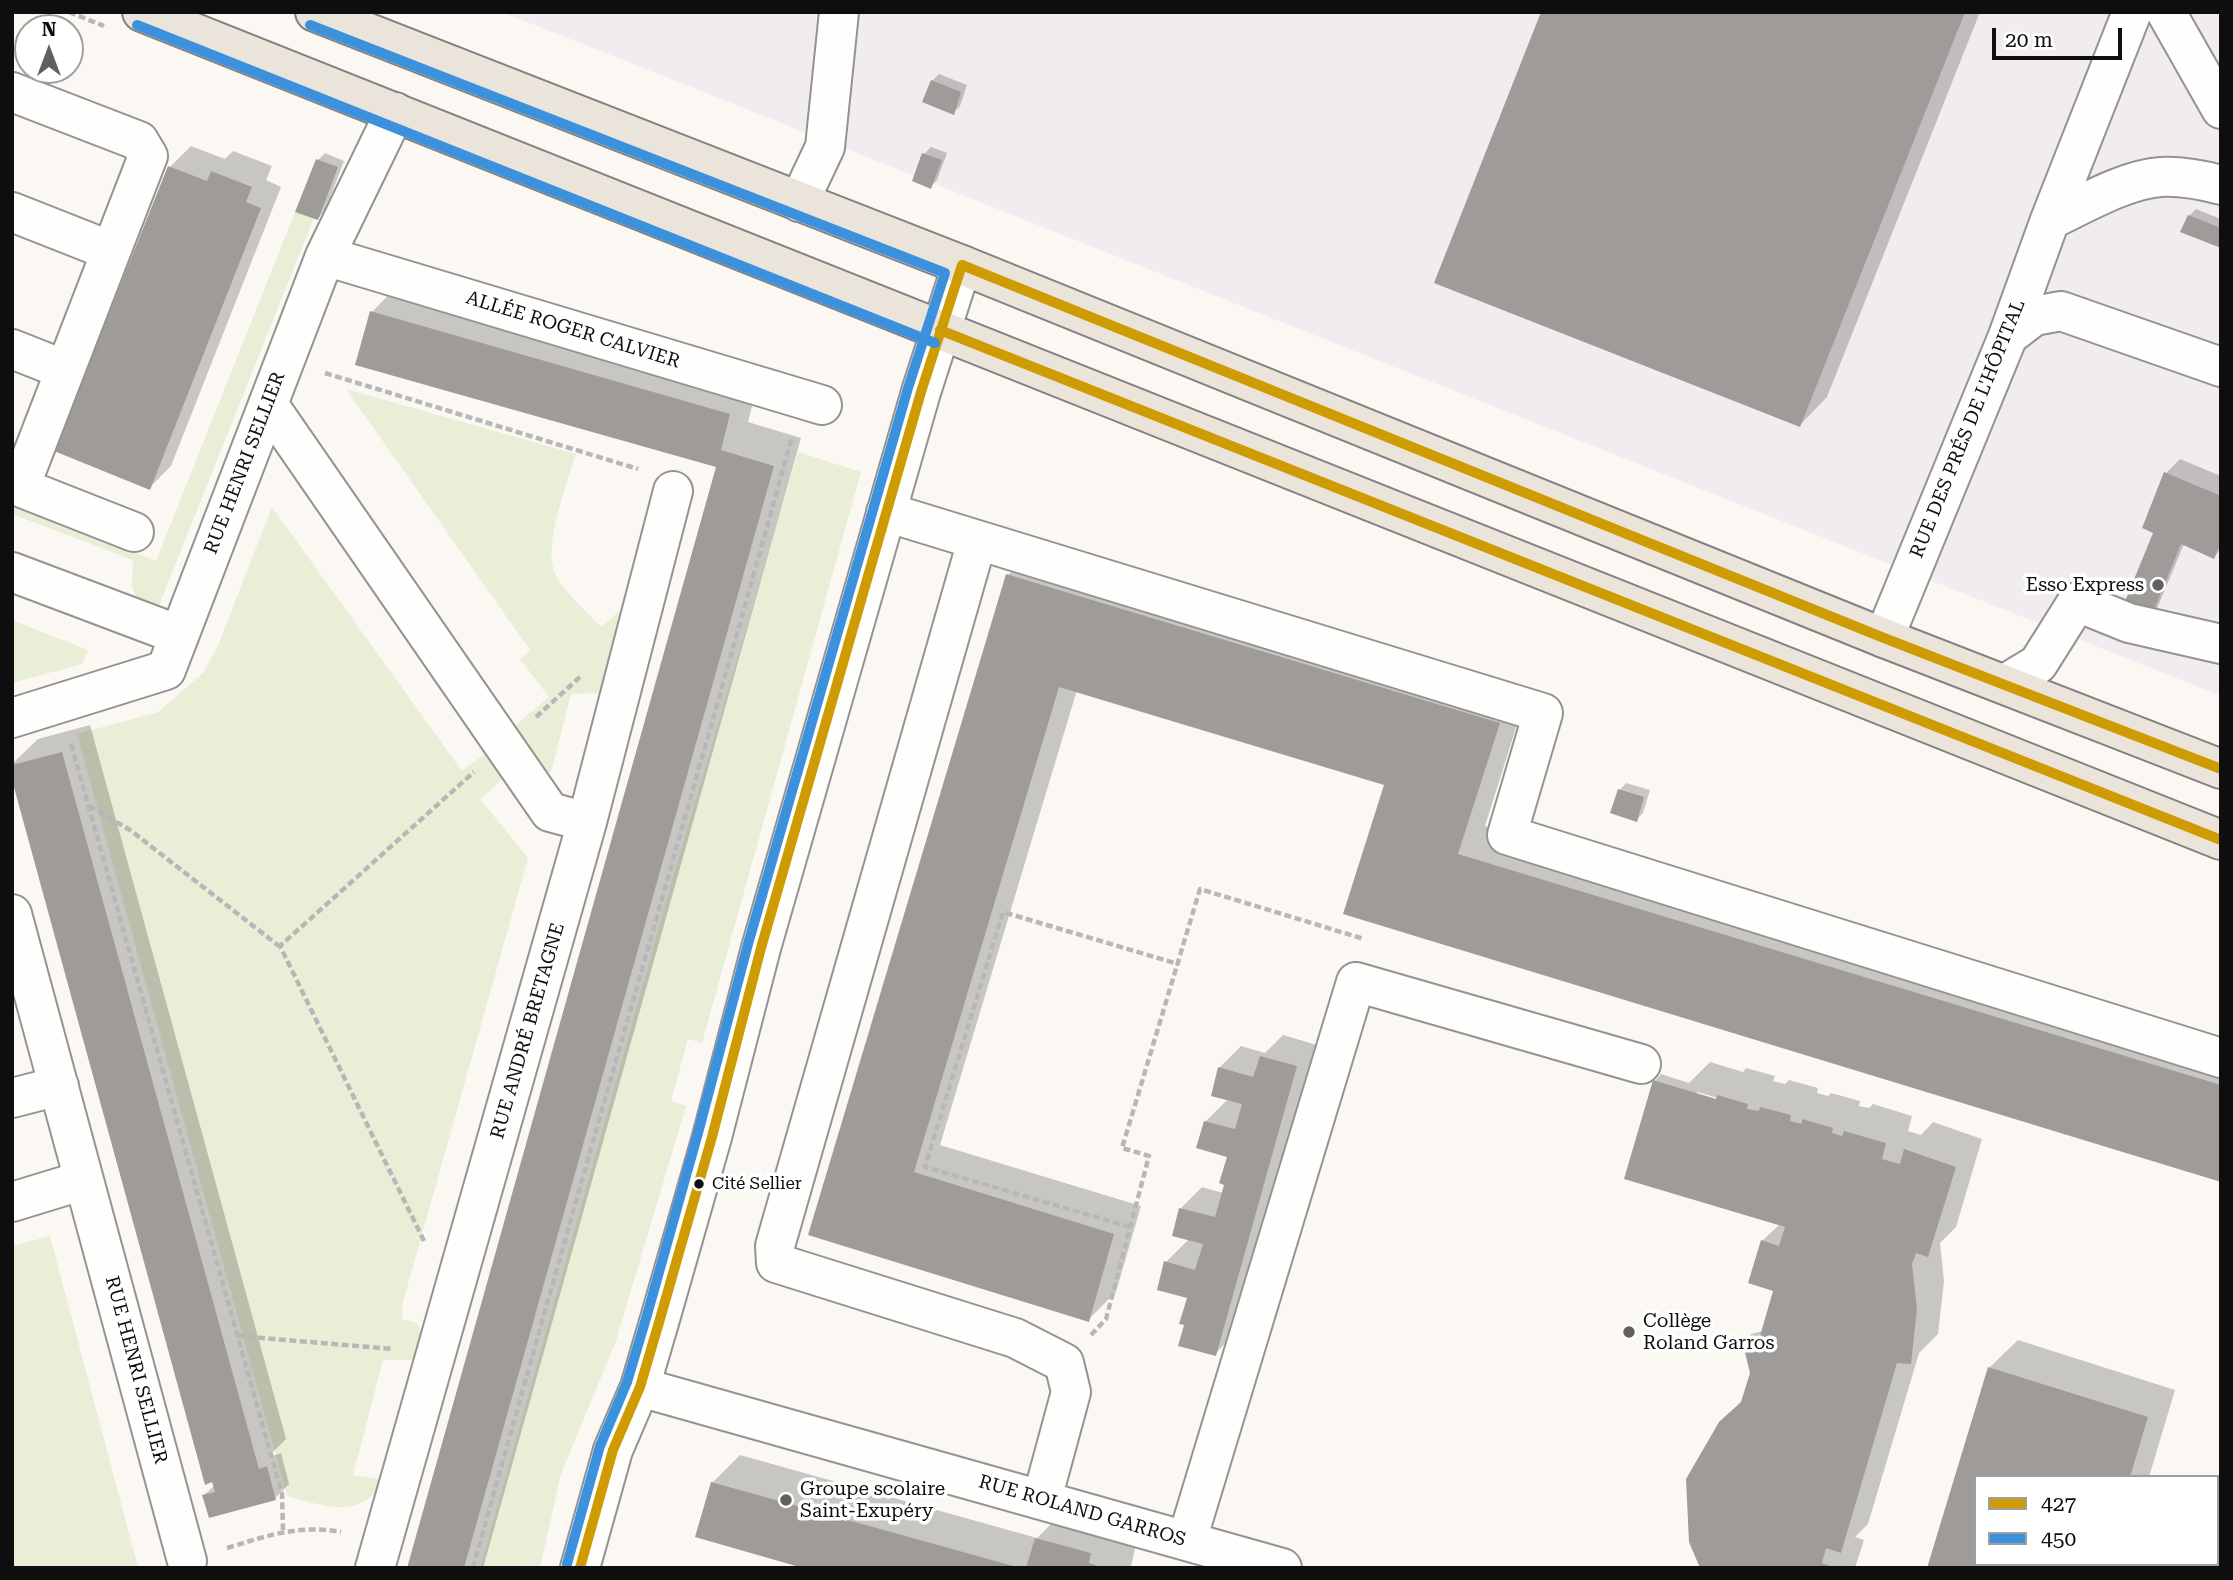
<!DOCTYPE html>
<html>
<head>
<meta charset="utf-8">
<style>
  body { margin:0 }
  #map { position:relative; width:2233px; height:1580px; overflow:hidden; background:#fbf8f4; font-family:"Roboto Serif",serif }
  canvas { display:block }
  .frame { position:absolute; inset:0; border:14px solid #0e0e0e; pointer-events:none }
  .legend { position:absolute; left:1974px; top:1475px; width:245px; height:91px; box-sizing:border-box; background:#fff; border:2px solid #9f9f9f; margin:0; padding:9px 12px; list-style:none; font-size:21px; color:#0e0e0e }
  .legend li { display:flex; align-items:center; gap:14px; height:35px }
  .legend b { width:35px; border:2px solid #9f9f9f }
  .north { position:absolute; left:14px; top:14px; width:70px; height:70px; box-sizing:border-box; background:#fff; border:2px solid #9f9f9f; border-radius:50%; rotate:0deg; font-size:19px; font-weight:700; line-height:28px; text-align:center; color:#0e0e0e }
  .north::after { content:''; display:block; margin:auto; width:24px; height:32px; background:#61605e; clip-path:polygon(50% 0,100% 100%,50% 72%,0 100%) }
  .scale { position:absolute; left:1992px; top:28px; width:130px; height:32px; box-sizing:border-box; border:4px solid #0e0e0e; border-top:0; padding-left:9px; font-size:21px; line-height:24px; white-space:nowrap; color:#0e0e0e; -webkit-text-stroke:5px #fff; paint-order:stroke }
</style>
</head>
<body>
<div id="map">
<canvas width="2233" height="1580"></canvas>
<div class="frame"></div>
<ul class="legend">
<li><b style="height:9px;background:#cf9b03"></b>427</li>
<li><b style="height:9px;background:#3c91dc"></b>450</li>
</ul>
<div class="north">N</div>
<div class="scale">20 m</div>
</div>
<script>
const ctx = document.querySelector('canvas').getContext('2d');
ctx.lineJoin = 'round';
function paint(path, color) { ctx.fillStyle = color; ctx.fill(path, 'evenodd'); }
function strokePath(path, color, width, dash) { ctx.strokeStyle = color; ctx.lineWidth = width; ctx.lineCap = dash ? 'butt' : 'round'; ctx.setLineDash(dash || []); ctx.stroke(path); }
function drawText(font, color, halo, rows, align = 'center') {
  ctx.font = font + ' "Roboto Serif",serif'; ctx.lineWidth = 7; ctx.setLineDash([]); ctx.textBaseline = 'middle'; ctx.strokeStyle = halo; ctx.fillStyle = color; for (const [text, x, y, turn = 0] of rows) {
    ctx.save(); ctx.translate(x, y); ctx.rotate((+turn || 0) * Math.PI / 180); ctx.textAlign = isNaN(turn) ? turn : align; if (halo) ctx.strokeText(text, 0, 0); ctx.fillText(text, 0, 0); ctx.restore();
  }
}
paint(new Path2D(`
  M501,12H2221V696L588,46Z`), '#f1ecf0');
paint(new Path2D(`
  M295,212L314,218L158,608L136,599L132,585L133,560L12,514V504L156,561Z
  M346,389L576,454C567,482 546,539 553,567C557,587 587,611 601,627L624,607L607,693L571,694L551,772L542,771L510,730L549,697L520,659L530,650Z
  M798,452L861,472L702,1043L688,1039L671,1101L686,1106L616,1341L561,1474L540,1568H480L673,877Z
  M272,507L462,771L485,754L503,779L480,799L528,858L403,1302L402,1319L417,1323L427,1346L420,1360H383L353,1475L385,1480C360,1520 327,1507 287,1496L77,734L158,712L203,673L217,648Z
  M12,620L88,650L82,664L12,683Z
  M50,1236L138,1567L136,1568H12V1246Z`), '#e9eed6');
paint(new Path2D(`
  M1543,12H1980L1827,397L1800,425Z
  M939,74L967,85L960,106L953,113L932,81Z
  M191,146L225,159L233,151L272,166L266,180L281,187L171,466L149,488L170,167Z
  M931,147L947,153L937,180L930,187L924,154Z
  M325,153L344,161L325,211L318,218V160Z
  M2196,209L2221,219V246L2189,216Z
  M399,284L757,386L748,422L801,438L483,1568H409L718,466L372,312Z
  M2180,459L2221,476V549L2214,557L2184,544L2153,618L2166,473Z
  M1036,547L1526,696L1485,826L2221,1050V1180L1345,913L1386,784L1077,690L940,1145L1141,1206L1116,1292L1088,1320L810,1234L1008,575Z
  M90,725L286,1439L268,1457L281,1453L289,1484L275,1498L204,1495L215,1485L12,774V764L38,739Z
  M1626,783L1650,790L1643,813L1636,820L1620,790Z
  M1283,1035L1317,1045L1236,1332L1215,1354L1190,1297L1166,1262L1189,1239L1180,1209L1202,1187L1223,1193L1229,1156L1205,1122L1228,1099L1213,1094L1220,1067L1241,1046L1265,1053Z
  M1710,1062L1743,1072L1746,1068L1775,1076L1773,1081L1785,1084L1789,1080L1818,1088L1817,1093L1828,1096L1831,1093L1860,1101L1859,1106L1869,1108L1873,1104L1912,1116L1908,1131L1921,1135L1933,1122L1982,1139L1956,1227L1940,1243L1944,1281L1938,1334L1919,1353L1868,1524L1855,1537L1864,1540L1855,1568H1702L1752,1368L1744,1341L1751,1334L1763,1331L1775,1290L1762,1241L1780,1224L1655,1081L1661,1074L1689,1083ZM1697,1092L1725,1100L1724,1103L1697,1096Z
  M2018,1340L2175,1390L2149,1477H1976V1564H2184L2183,1568H1929L1990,1367Z
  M740,1455L1037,1538L1064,1511L1137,1541L1131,1566L1136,1568H810L712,1483Z`), '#0003');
paint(new Path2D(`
  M1541,12H1965L1800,427L1434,283Z
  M931,80L961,92L954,115L922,102Z
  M922,153L942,160L931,189L912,181Z
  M316,159L338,167L318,220L295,212Z
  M168,166L207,181L211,171L252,187L246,202L261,208L150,490L54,451Z
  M2188,215L2221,228V248L2180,232Z
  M370,311L730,414L721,450L774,466L464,1568H407L716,467L355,365Z
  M2164,472L2221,496V542L2214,559L2181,544L2147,627L2119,616L2153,533L2142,528Z
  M1006,574L1500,723L1458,854L2221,1085V1182L1343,914L1384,785L1059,687L914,1172L1114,1234L1089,1322L808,1235Z
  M62,752L259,1469L267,1466L276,1500L209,1518L202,1495L215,1492L212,1482L205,1485L12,780V765Z
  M1618,789L1644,797L1637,822L1610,813Z
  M1260,1056L1297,1066L1216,1356L1178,1346L1184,1325L1179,1324L1187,1298L1157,1290L1164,1261L1195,1270L1203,1244L1172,1236L1179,1208L1215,1217L1224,1185L1219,1183L1227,1157L1196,1148L1204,1121L1235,1129L1242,1104L1211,1096L1218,1067L1253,1077Z
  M1653,1080L1716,1099L1717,1095L1748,1104L1747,1109L1759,1111L1760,1107L1791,1115L1790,1121L1802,1124V1119L1833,1128L1832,1133L1842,1136L1844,1131L1886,1143L1882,1159L1900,1164L1904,1149L1956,1167L1928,1257L1916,1253L1912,1264L1917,1309L1911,1364L1897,1363L1841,1553L1826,1548L1822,1563L1836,1568H1700L1689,1542L1686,1479L1719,1422L1741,1402L1750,1373L1742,1340L1760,1336L1773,1291L1748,1283L1761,1240L1779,1246L1785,1227L1624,1179Z
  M1988,1367L2148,1417L2130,1477H1976V1564H2166L2165,1568H1927Z
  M711,1482L1017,1567V1568H803L695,1537Z
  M1035,1538L1091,1553L1089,1563L1104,1568H1026Z`), '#9e9b99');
const minor = new Path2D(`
  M2166,12L2221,109
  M12,92L139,141L148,156L20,487
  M799,202L825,147L839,12
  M12,212L111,251
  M2050,220C2082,205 2126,179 2161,177C2181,176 2202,180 2221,185
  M325,256L822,405
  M2008,336L2034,316L2061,311L2221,367
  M12,349L65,370
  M268,404L550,812L587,822
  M12,484L134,532
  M886,512L1543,713L1507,835L2221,1058
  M977,541L775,1246L776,1263L1015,1338L1064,1363L1071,1392L1042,1499
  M12,572L179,635
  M1884,638L2008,336L2050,220L2132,12
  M2005,684L2038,664L2077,602L2129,623L2221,644
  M12,718L166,670L325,256L395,112
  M12,914L187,1561
  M12,1098L59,1086
  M12,1202L84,1180
  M640,1387L1282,1568
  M1187,1540L1356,982L1641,1064
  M375,1568L587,822L673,491
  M580,1568L613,1450L640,1387L660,1319L712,1137L761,948L921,392L962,265`);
const major = new Path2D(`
  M142,12L2221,840
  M315,12L962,265L1884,638L2221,769`);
strokePath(minor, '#959392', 42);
strokePath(major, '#82817f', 42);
strokePath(new Path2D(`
  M69,12L104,26
  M325,373L638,469
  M536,717L581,676
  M71,744L282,1494L283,1530
  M89,806L130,830L279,946
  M1130,1227L925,1167L1003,912L1178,964
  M424,1241L280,946L474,772
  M1091,1335L1106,1319L1149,1156L1122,1148L1200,889L1364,939
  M237,1336L393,1349
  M227,1548C266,1536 300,1524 341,1532
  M473,1568C578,1190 687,815 792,437`), '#b8b7b7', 4.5, [7, 3.5]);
strokePath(minor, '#fefefd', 38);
strokePath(major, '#ebe4db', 38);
strokePath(new Path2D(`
  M962,265L1884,638L2221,769
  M940,330L2221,840
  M580,1568L613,1450L640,1387L660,1319L712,1137L761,948L921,392L962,265`), '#cf9b03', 10);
strokePath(new Path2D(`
  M137,25L935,343
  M310,25L945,273L908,388L748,944L698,1133L647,1315L627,1382L600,1446L567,1564`), '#3c91dc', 10);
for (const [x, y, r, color] of [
  [2158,585,7,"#61605e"],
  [699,1184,6,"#0e0e0e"],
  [1629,1332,7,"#61605e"],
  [786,1500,7,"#61605e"]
]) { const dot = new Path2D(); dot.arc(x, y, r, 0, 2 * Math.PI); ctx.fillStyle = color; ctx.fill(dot); strokePath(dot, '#fff', 2.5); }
drawText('17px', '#0e0e0e', '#fff', [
  ["Cité Sellier",712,1184]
], 'left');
drawText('19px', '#0e0e0e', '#fff', [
  ["ALLÉE ROGER CALVIER",573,330,17],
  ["RUE DES PRÉS DE L'HÔPITAL",1968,429,-68],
  ["RUE HENRI SELLIER",245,463,-69],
  ["RUE ANDRÉ BRETAGNE",528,1031,-74],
  ["RUE HENRI SELLIER",136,1370,75],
  ["RUE ROLAND GARROS",1082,1511,16]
]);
drawText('19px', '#0e0e0e', '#fff', [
  ["Esso Express",2144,585,"right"],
  ["Collège",1643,1321],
  ["Roland Garros",1643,1343],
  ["Groupe scolaire",800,1489],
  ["Saint-Exupéry",800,1511]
], 'left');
</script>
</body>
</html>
